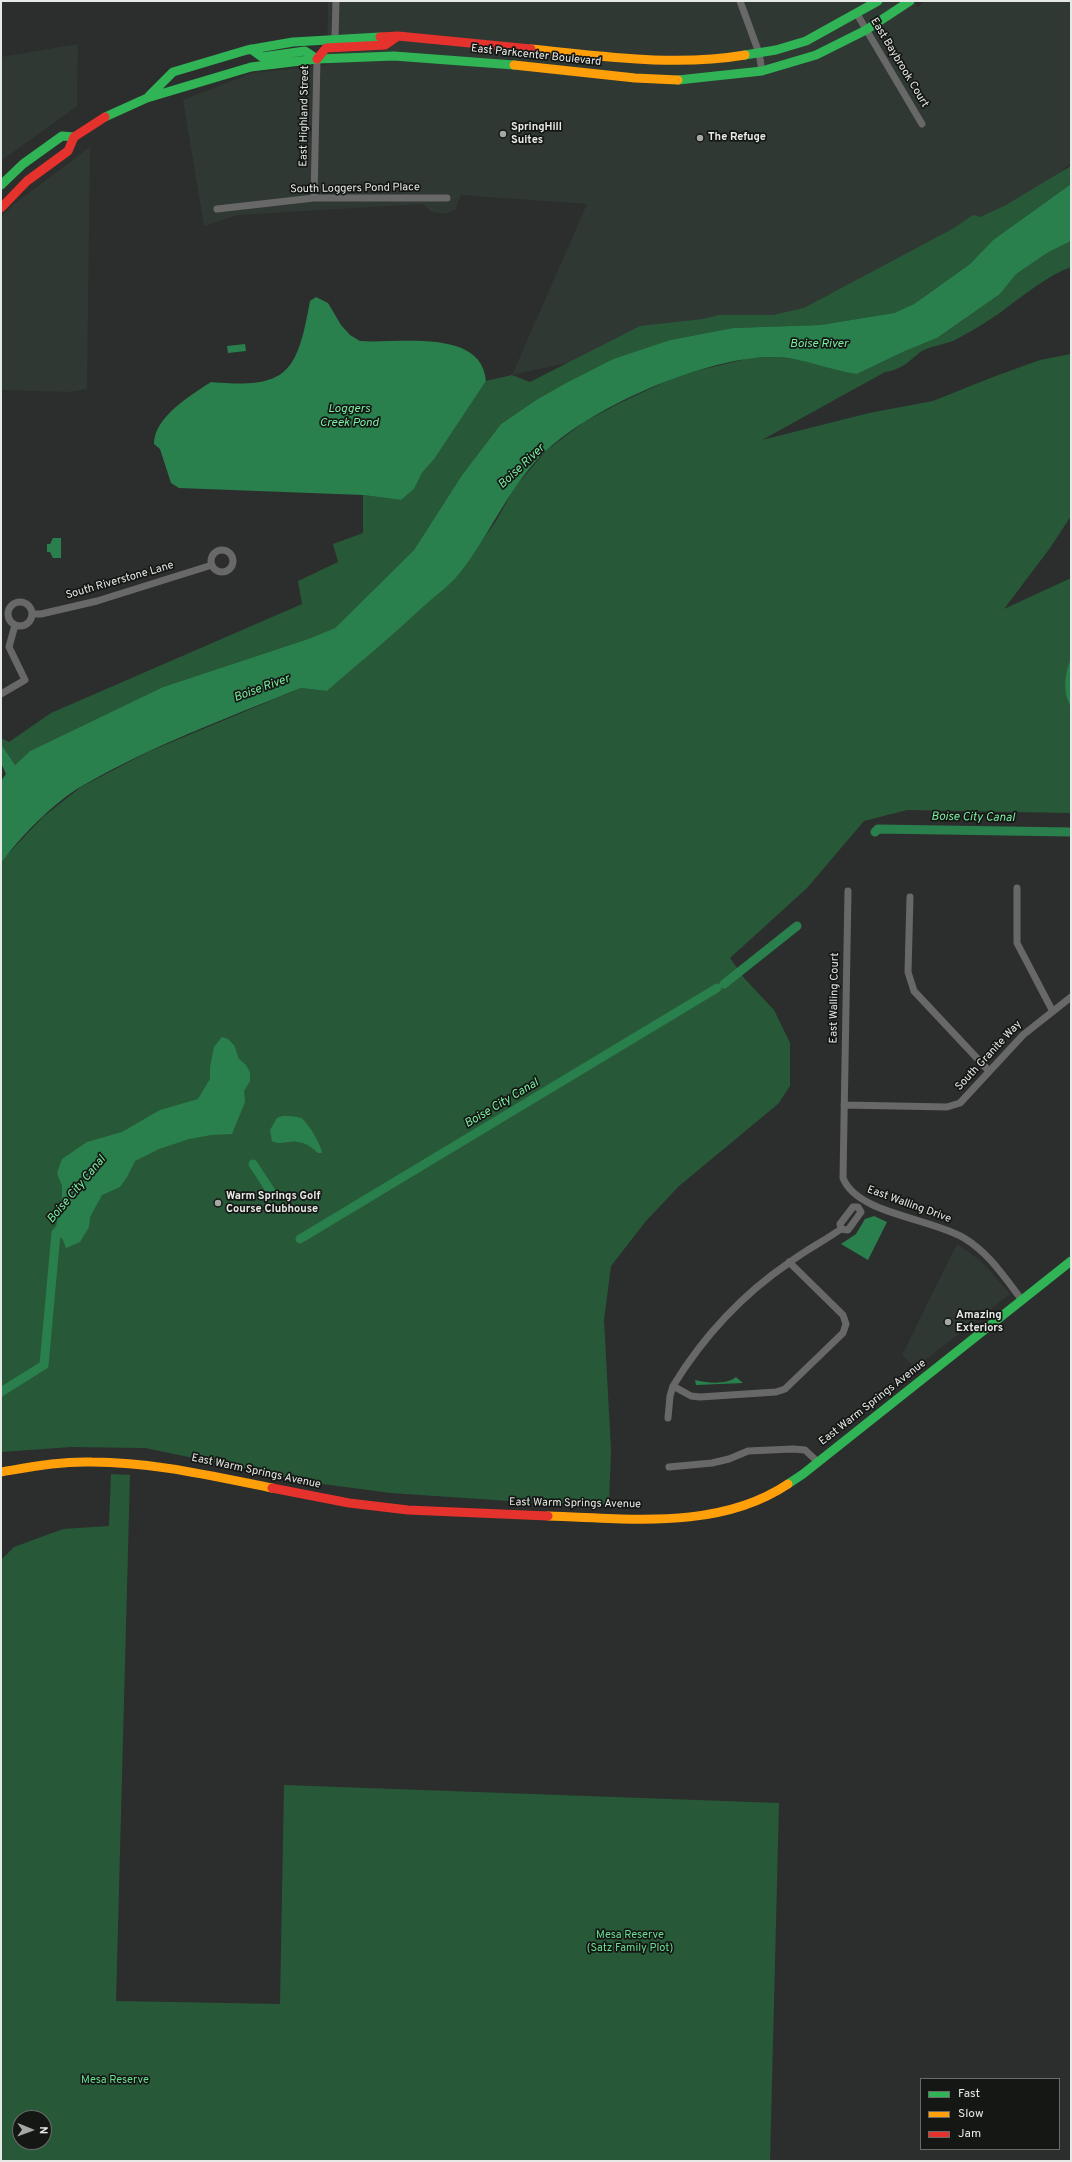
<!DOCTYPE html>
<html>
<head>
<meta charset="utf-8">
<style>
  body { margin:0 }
  #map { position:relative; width:1072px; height:2162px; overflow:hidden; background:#2c2e2d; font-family:Overpass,sans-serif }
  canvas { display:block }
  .frame { position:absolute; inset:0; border:2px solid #e6e9e6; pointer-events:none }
  .legend { position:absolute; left:920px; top:2078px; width:140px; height:72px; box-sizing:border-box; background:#151715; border:1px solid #696b69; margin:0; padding:5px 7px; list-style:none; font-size:12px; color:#e6e9e6 }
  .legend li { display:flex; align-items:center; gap:8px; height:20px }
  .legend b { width:20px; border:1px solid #696b69 }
  .north { position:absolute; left:12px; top:2110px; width:40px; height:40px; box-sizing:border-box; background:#151715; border:1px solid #696b69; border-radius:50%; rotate:91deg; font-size:11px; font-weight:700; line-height:16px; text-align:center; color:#e6e9e6 }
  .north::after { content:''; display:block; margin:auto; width:14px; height:18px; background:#a5a8a5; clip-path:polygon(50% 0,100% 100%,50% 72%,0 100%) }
</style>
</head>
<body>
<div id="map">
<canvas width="1072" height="2162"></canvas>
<div class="frame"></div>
<ul class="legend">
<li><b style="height:5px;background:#30b455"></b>Fast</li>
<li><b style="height:5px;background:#ff9f0a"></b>Slow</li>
<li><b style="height:5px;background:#e5322d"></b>Jam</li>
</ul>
<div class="north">N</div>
</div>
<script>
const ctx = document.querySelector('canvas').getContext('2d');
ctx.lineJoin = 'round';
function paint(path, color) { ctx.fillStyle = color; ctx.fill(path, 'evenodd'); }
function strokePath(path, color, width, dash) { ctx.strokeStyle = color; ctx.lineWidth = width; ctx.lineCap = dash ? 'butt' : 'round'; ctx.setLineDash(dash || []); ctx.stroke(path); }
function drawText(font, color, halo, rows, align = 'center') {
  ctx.font = font + ' Overpass,sans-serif'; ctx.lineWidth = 3.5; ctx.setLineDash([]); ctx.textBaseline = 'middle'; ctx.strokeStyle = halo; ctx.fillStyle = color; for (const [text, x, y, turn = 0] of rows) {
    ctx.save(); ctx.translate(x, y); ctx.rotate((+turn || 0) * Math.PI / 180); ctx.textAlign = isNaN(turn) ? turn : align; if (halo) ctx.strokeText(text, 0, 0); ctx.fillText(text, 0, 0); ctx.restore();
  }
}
paint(new Path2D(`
  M328,1H914L918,7L925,1H1071V163L990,233L894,306L725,323L616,352L512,375L587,204L461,195L455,210L445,214L432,212L423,204L238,215L204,226L183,100L252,73L327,65Z
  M78,44L77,106L1,161V57Z
  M90,147L87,389L68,392L1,390V217L14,204Z
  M957,1244L981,1261L1010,1294L915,1368L902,1355Z`), '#2f3832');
paint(new Path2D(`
  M1071,166V184L993,240L970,264L914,304L894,313L820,325L733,328L670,340L613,359L566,383L536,400L501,424L462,475L414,550L335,628L308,639L163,687L30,751L15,765L1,744V738L9,742L51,713L302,604L298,581L338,562L333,544L363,533V495L401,500L414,489L422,473L435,458L486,381L512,375L530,382L640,326L703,319L719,315H773L804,308L954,228L973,215L980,217L1006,205Z
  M1071,241V267C1045,277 1024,295 1001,312C987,322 972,331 957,339C946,345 933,345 922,351C908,361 904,369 885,372L762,440L869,413L933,401L993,377L1040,360L1071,354V516L1050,548L1004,609L1071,578V813L907,810L864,821L807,888L730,958L744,978L774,1010L790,1043V1086L778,1104L679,1186L646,1221L611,1266L604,1320L611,1450L609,1504H554L391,1493L315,1483L145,1448L71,1447L1,1452V863L5,857L43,817L81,787L148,752L301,688L327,691L458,575L496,521L515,487L547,450L584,422L616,405L679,375L750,358L777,357L801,360L857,374L905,351L937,338L1000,294L1015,274L1047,253Z
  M111,1474L130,1475L116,2001L280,2004L284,1785L779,1803L770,2161H1V1560L14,1547L63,1529L109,1526ZM20,2118H44V2142H20Z`), '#275938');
paint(new Path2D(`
  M1071,184V241L1047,253L1016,274L1000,294L937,338L905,351L857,374C830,370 803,358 776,357C710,355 596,405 548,449C510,483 491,534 459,574C450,585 436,595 425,605C393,635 360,662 327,691L301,688C227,718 151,746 82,786C53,803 21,836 1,863V781L6,774L1,763V744L15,765L30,751L163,687L308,639L335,628L414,550L462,475L501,424L536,400L566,383L613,359L670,340L733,328L820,325L894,313L914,304L970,264L993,240Z
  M316,297L328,303L341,325L350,335L360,341C396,344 482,327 486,381L435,458L422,473L414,489L401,500L363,495L179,488L171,483L160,449L154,444C154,417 191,395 211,382C288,389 297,373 310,301Z
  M245,344L246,351L228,353L227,346Z
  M53,538H61V558H53L50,552H47V544H50Z
  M1071,659V706C1062,693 1065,672 1071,659Z
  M222,1037L228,1039L234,1045L239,1059L246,1065L250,1072V1081L244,1091L245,1102L232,1134L211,1135L189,1139L159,1149L135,1161L127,1177L120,1187L102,1195L90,1217L89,1227L80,1242L66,1248L63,1240L56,1233L57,1217L62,1198V1186L57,1173L62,1159L87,1142L122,1132L160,1110L198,1099L210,1079V1067L214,1047Z
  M282,1116C287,1116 295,1116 301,1118C307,1121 322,1146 322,1153H318C312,1148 307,1143 298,1142C289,1140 280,1146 272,1141L270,1130L277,1118Z
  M874,1216L887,1222L868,1260L841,1244L856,1234L865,1219Z
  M736,1377L743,1383L696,1385L695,1380C706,1383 727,1385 736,1377Z`), '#29804c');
strokePath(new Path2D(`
  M875,832L878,829L1071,832
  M724,984L797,926
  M253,1164L272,1193
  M300,1239L717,988
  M1,1392L44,1365L56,1233L63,1225`), '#29804c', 9);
strokePath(new Path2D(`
  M740,1L759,53L762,71
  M857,14L922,124
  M335,38L336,1
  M314,198L317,59
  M217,209L314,198H447
  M211 561a11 11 0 1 1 22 0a11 11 0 1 1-22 0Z
  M8 614a12 12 0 1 1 24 0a12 12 0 1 1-24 0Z
  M32,614H41L97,601L212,565
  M1,694L25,680L9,647L15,625
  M1017,888V943L1052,1010
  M848,891L843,1178C857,1214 931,1218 964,1238C989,1253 1004,1277 1022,1300
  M910,897L908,972L914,991L989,1071
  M844,1105L947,1107L960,1103L1023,1035L1071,997
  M673,1386L691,1396L700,1397L776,1392L785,1389L843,1333L846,1324L843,1315L789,1262
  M668,1418L670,1396L673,1386C703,1337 743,1294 790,1262C806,1250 824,1241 841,1229L848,1230L861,1212L858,1207H853L840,1224L841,1229
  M669,1467L712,1463L729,1459L748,1451L793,1449L805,1450L818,1462`), '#686868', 7);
strokePath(new Path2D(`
  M251,49L262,57L305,51L317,59
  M745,55L776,50L806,41L878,1
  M678,80L762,71L816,55L866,30L910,1
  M149,96L173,72L247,50L293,42L380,37
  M105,117L147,98L251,67L317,59L394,56L514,65
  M1,185L23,164L62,136L74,137
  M788,1484L803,1474L1071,1261`), '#30b455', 9);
strokePath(new Path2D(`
  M531,49C602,56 674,67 745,55
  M514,65L635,78L678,80
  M1,1472C31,1467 61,1461 92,1462C153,1462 212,1476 272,1488
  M548,1516C627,1518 718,1531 788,1484`), '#ff9f0a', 9);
strokePath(new Path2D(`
  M380,37L398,36L531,49
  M317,59L326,48L385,45L398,36
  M1,208L27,181L68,151L74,137L105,117
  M272,1488L349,1503L408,1510L548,1516`), '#e5322d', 9);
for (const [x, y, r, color] of [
  [503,134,4,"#a5a8a5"],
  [700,138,4,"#a5a8a5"],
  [218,1203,4,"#a5a8a5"],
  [948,1322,4,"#a5a8a5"]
]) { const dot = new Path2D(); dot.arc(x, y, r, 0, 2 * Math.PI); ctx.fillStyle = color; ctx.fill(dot); strokePath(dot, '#151715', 1.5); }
drawText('11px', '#e6e9e6', '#151715', [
  ["East Parkcenter Boulevard",536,56,6],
  ["East Baybrook Court",899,63,59],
  ["East Highland Street",305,116,-89],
  ["South Loggers Pond Place",355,189,-1],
  ["South Riverstone Lane",120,581,-16],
  ["East Walling Court",835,998,-89],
  ["South Granite Way",989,1056,-47],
  ["East Walling Drive",909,1205,20],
  ["East Warm Springs Avenue",873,1403,-38],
  ["East Warm Springs Avenue",256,1472,12],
  ["East Warm Springs Avenue",575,1504,1]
]);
drawText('bold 11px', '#e6e9e6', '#151715', [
  ["SpringHill",511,128],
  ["Suites",511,141],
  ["The Refuge",708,138],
  ["Warm Springs Golf",226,1197],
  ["Course Clubhouse",226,1210],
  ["Amazing",956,1316],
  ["Exteriors",956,1329]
], 'left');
drawText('11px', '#67de90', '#151715', [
  ["Mesa Reserve",630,1936],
  ["(Satz Family Plot)",630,1949],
  ["Mesa Reserve",115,2081]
]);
drawText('italic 12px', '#79efa1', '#151715', [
  ["Boise River",819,345],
  ["Loggers",349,410],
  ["Creek Pond",349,424],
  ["Boise River",522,467,-43],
  ["Boise River",262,689,-20],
  ["Boise City Canal",973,818,1],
  ["Boise City Canal",502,1104,-31],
  ["Boise City Canal",77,1190,-50]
]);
</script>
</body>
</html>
